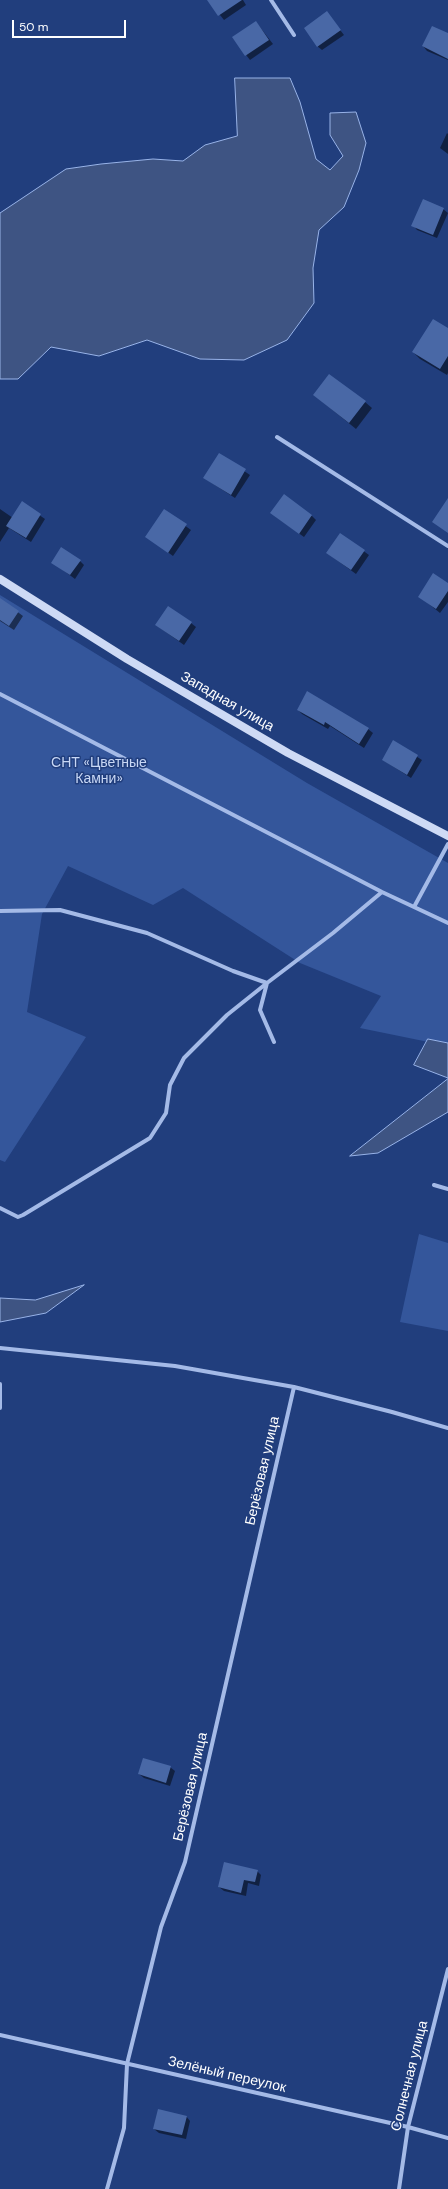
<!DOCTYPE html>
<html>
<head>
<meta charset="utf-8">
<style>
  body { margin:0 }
  #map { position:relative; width:448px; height:2189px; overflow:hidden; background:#213e7d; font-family:"DM Sans",sans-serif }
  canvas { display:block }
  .scale { position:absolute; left:12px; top:20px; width:114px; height:18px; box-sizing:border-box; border:2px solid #fff; border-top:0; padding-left:5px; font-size:12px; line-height:14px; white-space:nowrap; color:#fff; -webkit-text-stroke:3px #213e7d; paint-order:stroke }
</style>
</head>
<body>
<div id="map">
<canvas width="448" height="2189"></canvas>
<div class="scale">50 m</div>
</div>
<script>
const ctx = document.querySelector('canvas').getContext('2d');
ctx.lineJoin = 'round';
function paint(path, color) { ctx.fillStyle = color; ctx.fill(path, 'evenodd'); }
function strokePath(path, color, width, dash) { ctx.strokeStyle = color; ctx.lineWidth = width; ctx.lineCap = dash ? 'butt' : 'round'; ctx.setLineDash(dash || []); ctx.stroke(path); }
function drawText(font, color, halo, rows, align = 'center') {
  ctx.font = font + ' "DM Sans",sans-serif'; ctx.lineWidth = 3; ctx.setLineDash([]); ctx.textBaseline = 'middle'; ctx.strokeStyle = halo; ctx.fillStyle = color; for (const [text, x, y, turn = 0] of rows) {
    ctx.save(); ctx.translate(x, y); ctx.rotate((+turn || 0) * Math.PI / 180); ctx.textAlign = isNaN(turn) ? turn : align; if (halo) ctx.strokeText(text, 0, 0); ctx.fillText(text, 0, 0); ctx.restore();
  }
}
paint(new Path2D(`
  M0,595L307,783L448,863V1046L360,1028L381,996L300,963L183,888L153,905L68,866L42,914L27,1012L86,1037L5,1162L0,1160Z
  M419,1234L448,1243V1331L400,1322Z`), '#34569b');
const water = new Path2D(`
  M235,78H290L300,102L316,159L330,170L343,156L330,135V113L356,112L366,143L359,170L344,207L319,230L313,268L314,303L287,340L244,360L200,359L147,340L99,356L51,347L18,379H0V213L66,169L101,164L153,159L183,161L205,145L237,136Z
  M428,1039L448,1043V1078L414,1065Z
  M448,1079V1112L378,1153L350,1156Z
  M84,1285L46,1313L0,1322V1298L35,1300Z`);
paint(water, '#3e5483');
strokePath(water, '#98b3e8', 1);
paint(new Path2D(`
  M208,0H243L246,5L224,20Z
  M327,13L344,35L322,50L317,46Z
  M256,22L273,44L250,60L233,38Z
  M448,34V60L427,51L423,46Z
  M447,133L448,134V154L440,148Z
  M443,209L448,213L437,238L417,230L413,225Z
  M448,329V373L447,375L420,359L413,352Z
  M314,395L365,402L372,408L356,429Z
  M219,454L250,475L235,498L204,478Z
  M22,503L45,519L31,542L9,528L0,542V509L13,518Z
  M165,511L191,530L173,556L147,537Z
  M312,516L316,520L304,537L276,517Z
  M340,534L369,555L356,574L327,553Z
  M80,561L84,565L75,579L52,562Z
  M448,585V602L440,613L419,596Z
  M0,599L23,616L14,630L0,621Z
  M191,623L196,627L184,645L156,625Z
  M307,693L368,729L373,733L364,748L330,726L328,729L302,714L298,710Z
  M394,742L422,760L411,778L383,760Z
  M170,1767L175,1771L170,1786L144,1778L139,1774Z
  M257,1871L261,1875L259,1886L248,1883L246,1896L224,1891L219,1887Z
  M186,2116L190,2121L186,2139L159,2133L154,2129Z`), '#0007');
paint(new Path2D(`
  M207,0H242L218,16Z
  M327,11L341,30L317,47L304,28Z
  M256,21L269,40L245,56L232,37Z
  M432,26L448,33V59L422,46Z
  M423,199L444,208L433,235L411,226Z
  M433,319L448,328V356L440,369L412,352Z
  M329,374L366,401L349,423L313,395Z
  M219,453L246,469L231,495L203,478Z
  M284,494L312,515L299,534L270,513Z
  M448,498V533L432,522Z
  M22,501L41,514L26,538L6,526Z
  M164,509L187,524L168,553L145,537Z
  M340,533L365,550L351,570L326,553Z
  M61,547L81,560L70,575L51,563Z
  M433,573L448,583V591L436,609L418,597Z
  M0,598L19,611L9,626L0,620Z
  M168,606L192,622L179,641L155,625Z
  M307,691L369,728L359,744L325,722L324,725L297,710Z
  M393,740L418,755L407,775L382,760Z
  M143,1758L171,1766L166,1783L138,1774Z
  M224,1862L258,1870L255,1882L244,1880L241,1893L218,1887Z
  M158,2109L187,2116L182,2135L153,2129Z`), '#4968a6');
strokePath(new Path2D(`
  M271,0L294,35
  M277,437L448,546
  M0,694L382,892L448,923
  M414,907L448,844
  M0,911L60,910L147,933L233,971L267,983L333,933L382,892
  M434,1185L448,1189
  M0,1208L18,1217L23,1215L150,1138L166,1113L170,1085L184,1058L227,1015L267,983L260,1010L274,1042
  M0,1348L175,1366L294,1387L392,1412L448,1428
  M0,1384V1408
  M0,2035L408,2127L448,2138
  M107,2189L124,2128L127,2064L161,1927L185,1862L294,1387
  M399,2189L408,2127L448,1969`), '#a4bae7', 4);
strokePath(new Path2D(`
  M0,579L127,659L288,753L448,836`), '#cedaf5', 8);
drawText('14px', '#fff', '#213e7d', [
  ["Западная улица",227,702,30],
  ["Берёзовая улица",263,1471,-77],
  ["Берёзовая улица",191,1787,-77],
  ["Зелёный переулок",227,2075,13],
  ["Солнечная улица",410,2076,-76]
]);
drawText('14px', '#c8d7f5', '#213e7d', [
  ["СНТ «Цветные",99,763],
  ["Камни»",99,779]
]);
</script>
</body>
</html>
